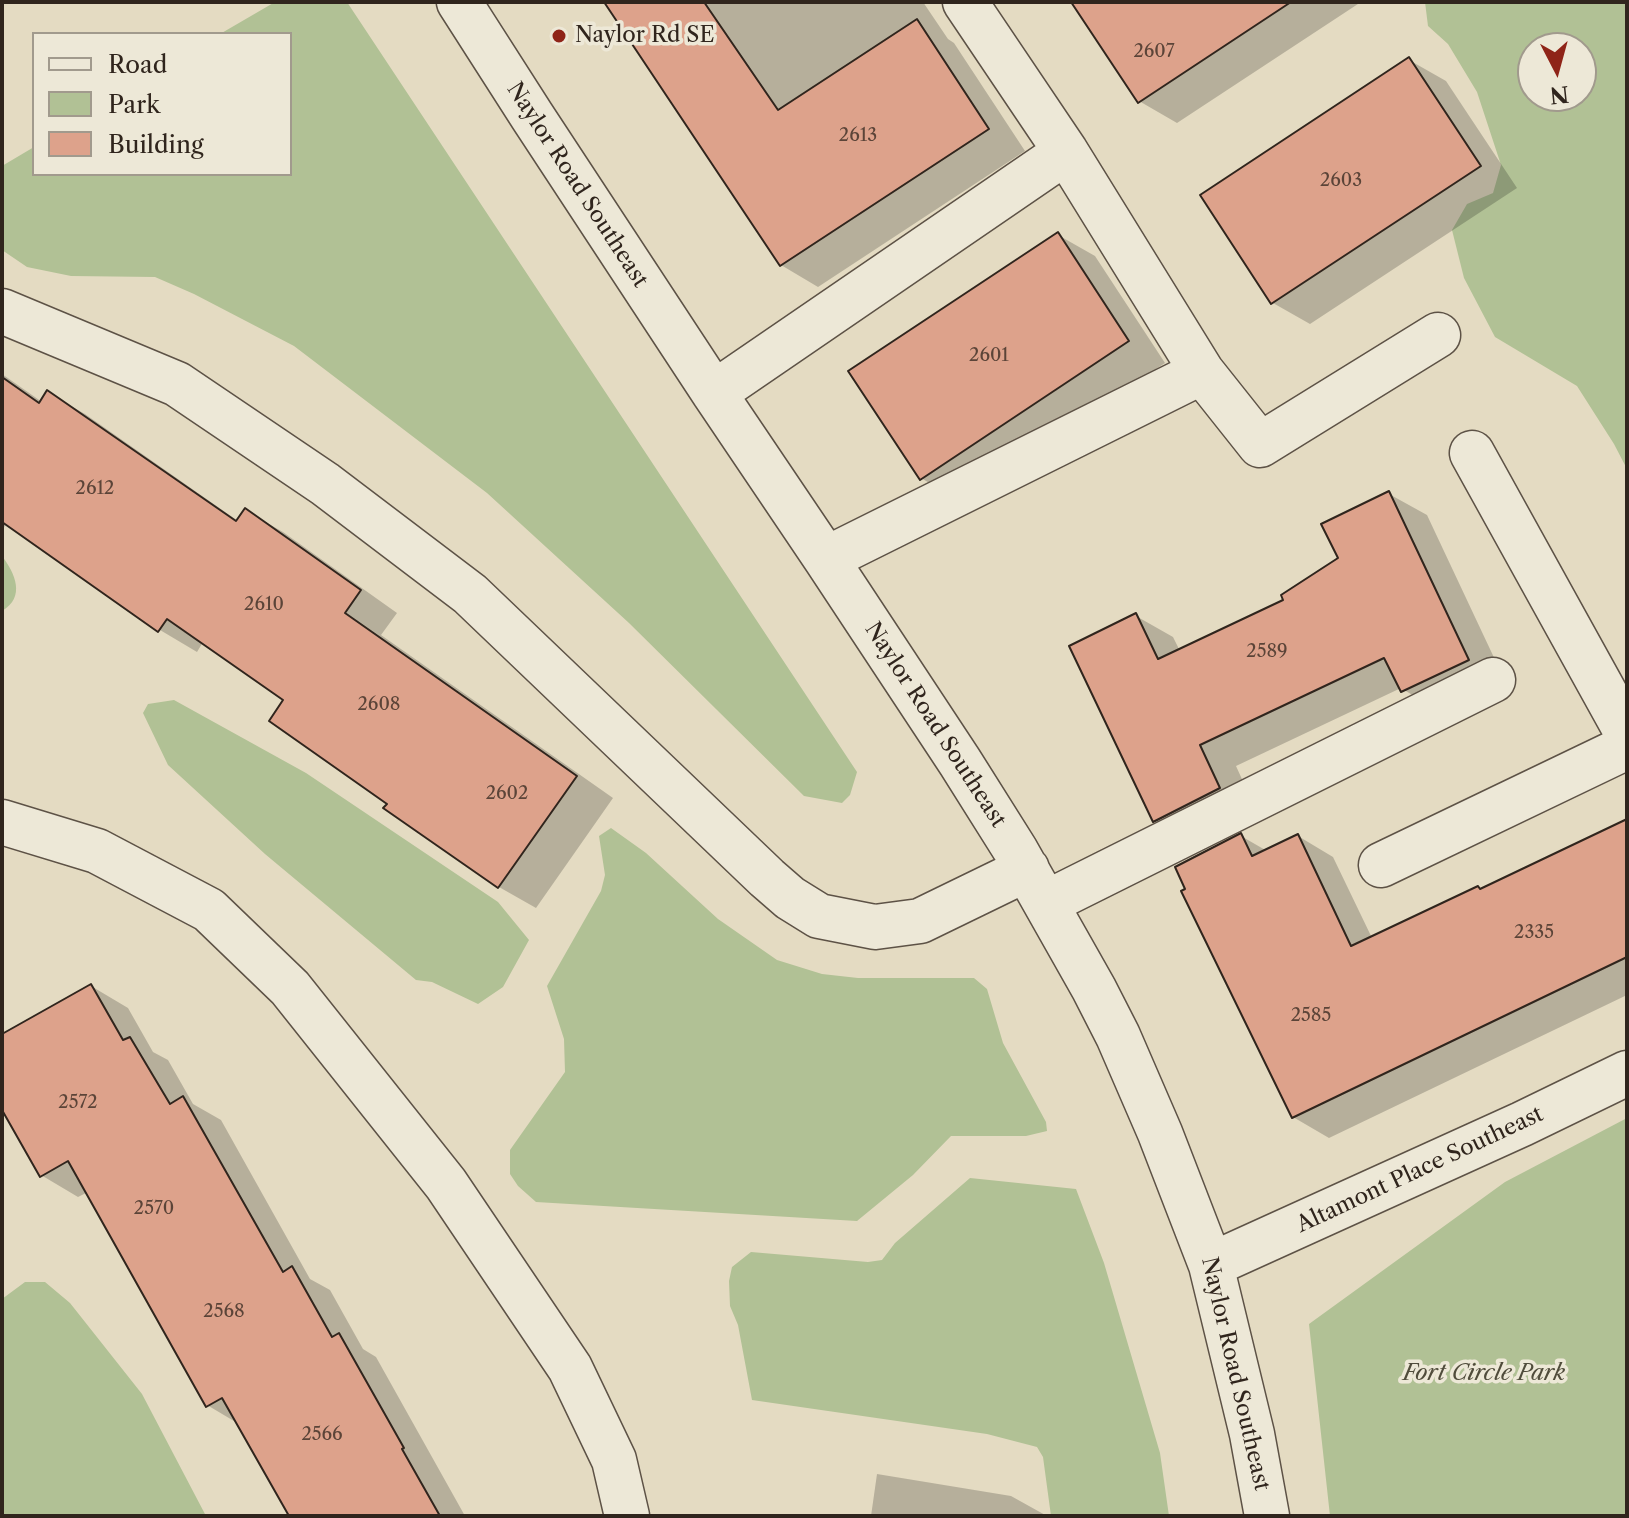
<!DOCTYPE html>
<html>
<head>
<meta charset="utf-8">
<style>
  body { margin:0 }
  #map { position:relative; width:1629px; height:1518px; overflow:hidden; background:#e4dbc2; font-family:"Libre Caslon Text",serif }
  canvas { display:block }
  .frame { position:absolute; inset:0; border:4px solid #30251d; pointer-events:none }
  .legend { position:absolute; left:32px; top:32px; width:260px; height:144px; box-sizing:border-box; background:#ede8d7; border:2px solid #a19a8d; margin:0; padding:10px 14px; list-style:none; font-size:24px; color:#30251d }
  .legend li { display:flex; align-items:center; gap:16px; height:40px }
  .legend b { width:40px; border:2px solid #a19a8d }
  .north { position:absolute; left:1517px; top:32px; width:80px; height:80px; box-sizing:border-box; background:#ede8d7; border:2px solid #a19a8d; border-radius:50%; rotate:174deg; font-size:22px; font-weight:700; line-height:32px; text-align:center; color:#30251d }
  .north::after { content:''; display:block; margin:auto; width:28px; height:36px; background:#8f2418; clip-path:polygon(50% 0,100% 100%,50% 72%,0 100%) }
</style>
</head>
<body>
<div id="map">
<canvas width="1629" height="1518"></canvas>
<div class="frame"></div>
<ul class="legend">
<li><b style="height:10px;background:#ede8d7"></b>Road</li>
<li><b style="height:22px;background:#b1c195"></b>Park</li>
<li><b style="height:22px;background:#dda28b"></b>Building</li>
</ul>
<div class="north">N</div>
</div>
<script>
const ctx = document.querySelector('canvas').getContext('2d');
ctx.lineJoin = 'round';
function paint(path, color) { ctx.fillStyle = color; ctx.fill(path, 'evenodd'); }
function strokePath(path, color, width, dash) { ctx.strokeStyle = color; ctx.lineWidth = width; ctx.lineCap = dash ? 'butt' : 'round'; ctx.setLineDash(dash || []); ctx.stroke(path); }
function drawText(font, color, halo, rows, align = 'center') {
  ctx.font = font + ' "Libre Caslon Text",serif'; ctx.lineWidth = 7; ctx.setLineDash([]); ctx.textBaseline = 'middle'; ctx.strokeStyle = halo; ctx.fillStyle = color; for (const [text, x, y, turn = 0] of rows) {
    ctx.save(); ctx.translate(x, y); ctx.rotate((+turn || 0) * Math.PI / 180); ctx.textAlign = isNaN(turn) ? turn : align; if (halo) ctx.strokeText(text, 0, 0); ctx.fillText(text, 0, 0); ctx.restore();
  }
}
paint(new Path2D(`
  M275,2H347L857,772L850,795L842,803L804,796L629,623L487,493L294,346L194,294L155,277L71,276L27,267L2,250V166L34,147V174H290V34H220Z
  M1425,2H1627V469L1614,444L1577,386L1495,337L1464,278L1452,230L1467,204L1493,193L1501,165L1477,92L1448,44L1428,26ZM1581,48V96H1533V48Z
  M2,556C15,573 26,597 2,611Z
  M174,700L306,773L498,902L529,940L503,987L478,1004L432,982L416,980L265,854L168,765L143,713L148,704Z
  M611,828L646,853L718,919L777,960L822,974L858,978H974L987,989L1003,1043L1046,1122L1047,1131L1026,1136H951L913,1175L857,1221L536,1202L518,1186L510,1174V1150L565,1072L564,1039L547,986L601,891L605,875L599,836Z
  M1627,1118V1516H1330L1309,1324L1505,1182Z
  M970,1178L1076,1189L1104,1263L1160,1453L1169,1516H1051L1043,1457L1037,1447L987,1434L752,1400L738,1325L730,1306L729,1281L732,1267L751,1252L868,1262L882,1260L895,1243Z
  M25,1282H45L70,1303L142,1394L206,1516H2V1299Z`), '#b1c195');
paint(new Path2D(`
  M607,2H923L948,39L954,43L1025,151L818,287L781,265Z
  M1074,2H1361L1177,123L1139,101Z
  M1409,60L1446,81L1517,188L1310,324L1273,303Z
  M1058,235L1095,256L1165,363L958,500L921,478Z
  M2,374L42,402L48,393L85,414L238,521L246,511L283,532L397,613L381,635L613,798L536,908L499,887L386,808L390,803L286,700L203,642L197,652L160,630L7,523L2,530Z
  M1389,494L1427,515L1505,681L1440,712L1401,688L1236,766L1256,810L1192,842L1154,820L1136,616L1173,637L1180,651L1286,601L1340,559Z
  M1627,821V995L1329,1138L1293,1117L1241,836L1267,851L1298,836L1333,857L1372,938L1482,890Z
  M91,986L128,1008L153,1052L168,1060L193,1104L221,1120L310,1279L330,1290L363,1349L376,1357L465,1516H291L239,1424L207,1405L88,1192L78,1197L41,1175L2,1106V1036Z
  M877,1474L1011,1496L1047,1516H871Z`), '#0003');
const building = new Path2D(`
  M604,2H704L778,110L917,19L989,129L780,266Z
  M1071,2H1291L1138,103Z
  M1409,57L1481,166L1271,304L1200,195Z
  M1058,232L1129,341L920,480L848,371Z
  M2,377L39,403L47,390L236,521L245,508L361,590L345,613L577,776L498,888L383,808L387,804L269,721L283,700L167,619L158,632L2,522Z
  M1389,491L1469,660L1401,692L1384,658L1200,745L1220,788L1153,822L1069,646L1136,613L1158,659L1283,600L1281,595L1338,558L1321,524Z
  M1627,819V957L1292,1118L1181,891L1185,889L1175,867L1241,833L1252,856L1298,834L1351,946L1478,886L1480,889Z
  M91,984L123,1040L130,1037L170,1104L183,1096L283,1272L292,1266L332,1337L339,1333L404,1448L402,1449L440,1516H289L222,1398L206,1407L68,1161L40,1177L2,1110V1034Z`);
paint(building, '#dda28b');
strokePath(building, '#30251d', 2);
const minor = new Path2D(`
  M459,2L532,116L714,393L826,559L960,762L1016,851L1094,989L1118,1036L1160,1133L1211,1265L1252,1434L1267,1516
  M2,311L177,384L325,484L470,594L767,878L790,898L819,916L875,927L920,921L1027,869
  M1202,372L1260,445L1438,335
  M714,393L1066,152
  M1472,453L1627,733
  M826,559L1202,372L1066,152L965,2
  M2,822L97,851L209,910L290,988L446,1184L570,1368L614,1460L627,1516
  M1381,865L1627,747
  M1046,903L1493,680
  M1211,1265L1522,1124L1627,1073`);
strokePath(minor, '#5d5246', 47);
strokePath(minor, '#ede8d7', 44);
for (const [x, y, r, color] of [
  [559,36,8,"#8f2418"]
]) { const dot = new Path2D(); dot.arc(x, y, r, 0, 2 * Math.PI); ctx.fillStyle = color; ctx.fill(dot); strokePath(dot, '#ede8d7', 3); }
drawText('18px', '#5b4438', null, [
  ["2607",1154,52],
  ["2613",858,136],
  ["2603",1341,181],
  ["2601",989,356],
  ["2612",95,489],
  ["2610",264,605],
  ["2589",1267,652],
  ["2608",379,705],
  ["2602",507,794],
  ["2335",1534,933],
  ["2585",1311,1016],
  ["2572",78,1103],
  ["2570",154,1209],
  ["2568",224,1312],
  ["2566",322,1435]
]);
drawText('22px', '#30251d', '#ede8d7', [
  ["Naylor Rd SE",575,36]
], 'left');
drawText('22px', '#30251d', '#ede8d7', [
  ["Naylor Road Southeast",577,185,57],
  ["Naylor Road Southeast",935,725,57],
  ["Altamont Place Southeast",1420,1170,-25],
  ["Naylor Road Southeast",1235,1374,77]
]);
drawText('italic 22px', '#504c3b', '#ede8d7', [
  ["Fort Circle Park",1484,1374]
]);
</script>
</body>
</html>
